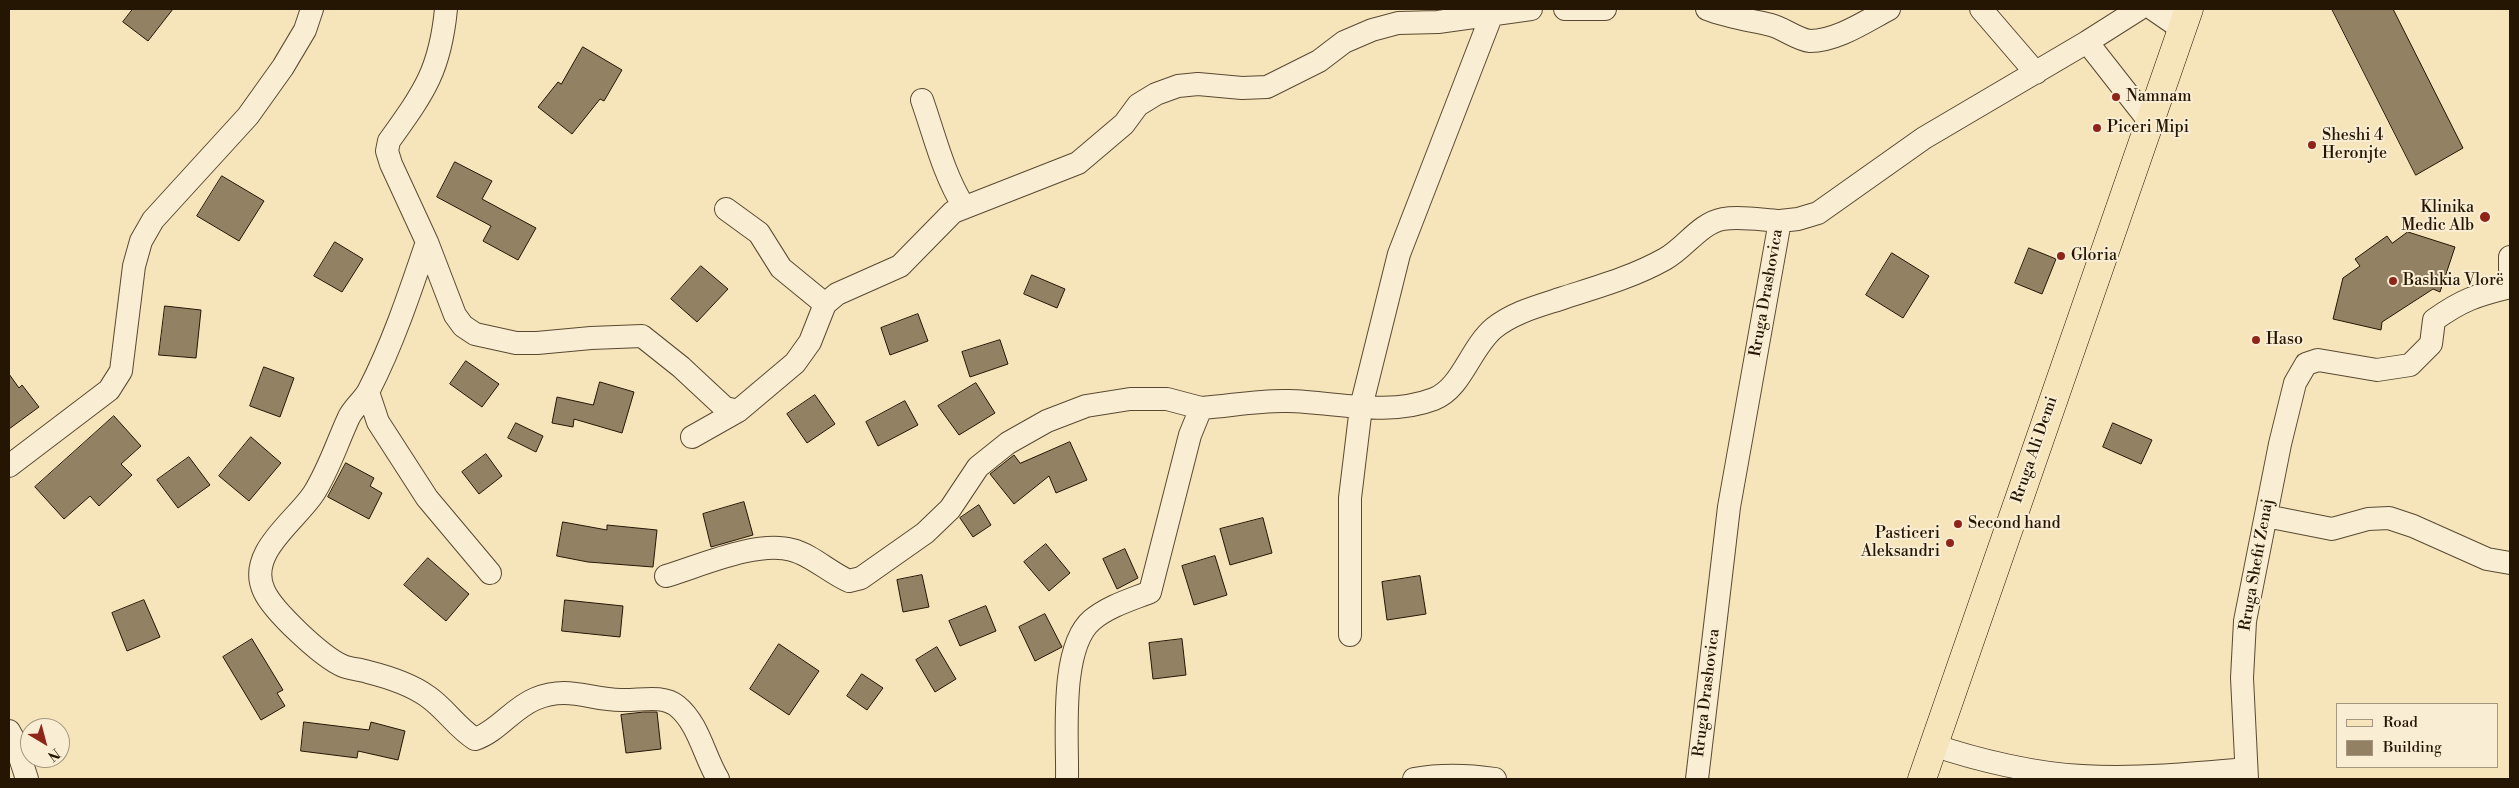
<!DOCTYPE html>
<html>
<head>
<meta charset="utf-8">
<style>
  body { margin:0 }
  #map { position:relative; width:2519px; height:788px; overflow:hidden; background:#f6e4bb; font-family:"Libre Bodoni",serif }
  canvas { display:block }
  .frame { position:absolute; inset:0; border:10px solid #251603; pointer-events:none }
  .legend { position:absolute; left:2336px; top:703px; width:162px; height:65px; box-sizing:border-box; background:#f9edd3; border:1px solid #a49780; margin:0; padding:6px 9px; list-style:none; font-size:15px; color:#251603 }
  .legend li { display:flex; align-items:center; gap:10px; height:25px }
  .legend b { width:25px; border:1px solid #a49780 }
  .north { position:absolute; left:20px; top:718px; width:50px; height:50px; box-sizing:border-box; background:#f9edd3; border:1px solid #a49780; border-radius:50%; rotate:143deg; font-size:14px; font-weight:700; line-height:20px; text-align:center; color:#251603 }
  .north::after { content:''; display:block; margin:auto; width:18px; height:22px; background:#8f2418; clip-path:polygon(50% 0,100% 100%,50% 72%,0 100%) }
</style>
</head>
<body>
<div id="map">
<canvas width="2519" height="788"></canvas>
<div class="frame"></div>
<ul class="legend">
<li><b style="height:6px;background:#f6e4bb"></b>Road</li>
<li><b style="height:14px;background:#928163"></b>Building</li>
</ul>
<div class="north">N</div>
</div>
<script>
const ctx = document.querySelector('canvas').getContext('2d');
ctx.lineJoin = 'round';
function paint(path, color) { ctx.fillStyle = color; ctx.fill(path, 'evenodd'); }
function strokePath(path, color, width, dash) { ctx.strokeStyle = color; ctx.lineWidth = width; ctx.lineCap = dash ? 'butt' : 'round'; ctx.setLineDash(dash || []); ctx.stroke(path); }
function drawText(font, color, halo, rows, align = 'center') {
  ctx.font = font + ' "Libre Bodoni",serif'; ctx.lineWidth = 4; ctx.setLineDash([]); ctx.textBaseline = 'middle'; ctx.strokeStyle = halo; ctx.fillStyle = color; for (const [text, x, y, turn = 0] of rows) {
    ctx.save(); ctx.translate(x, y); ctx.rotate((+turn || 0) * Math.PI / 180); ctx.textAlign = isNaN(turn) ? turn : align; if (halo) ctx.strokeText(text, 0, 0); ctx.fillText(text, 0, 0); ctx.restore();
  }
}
const building = new Path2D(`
  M133,9H173L148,41L123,22Z
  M2332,9H2393L2463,148L2416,175Z
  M583,47L622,70L604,101L600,99L572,134L538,107L558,82L561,84Z
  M455,162L492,181L482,199L536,228L518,260L483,241L491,226L437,197Z
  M222,176L264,201L239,241L197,216Z
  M2408,232L2455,247L2440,292L2433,289L2382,322L2381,330L2333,319L2343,278L2360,266L2355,259L2387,236L2392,243Z
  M335,242L363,259L342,292L314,276Z
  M2029,248L2056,259L2042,294L2015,283Z
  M1892,253L1929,276L1903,318L1866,295Z
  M701,266L728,289L697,322L671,299Z
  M1032,275L1065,289L1057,308L1024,294Z
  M165,306L201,310L196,358L159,355Z
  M918,314L928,341L890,355L881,328Z
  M1000,340L1008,364L970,377L962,352Z
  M466,361L499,384L482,407L450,384Z
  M264,367L294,378L280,417L250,406Z
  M9,374L19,388L22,385L39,407L9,429Z
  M600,382L634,392L622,433L574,419L573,427L552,423L557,397L593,405Z
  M976,383L995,413L959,435L938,406Z
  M815,395L835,424L807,443L787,414Z
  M905,401L918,425L878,446L866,422Z
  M114,416L141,446L121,464L132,475L99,506L90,496L64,519L35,487Z
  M516,423L543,436L536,452L508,438Z
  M2113,423L2152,440L2141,464L2103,447Z
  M251,437L281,463L249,501L219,476Z
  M1070,442L1087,480L1056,493L1049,476L1014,504L990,474L1014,455L1020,463Z
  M486,454L502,476L479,494L462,472Z
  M189,457L210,485L178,508L157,480Z
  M346,463L374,478L370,486L382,493L369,519L328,497Z
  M744,502L753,535L711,547L703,514Z
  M979,505L991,525L973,537L960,518Z
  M1263,518L1272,553L1230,565L1220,529Z
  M563,522L607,530V525L657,530L653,567L588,562L557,556Z
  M1046,544L1070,573L1049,591L1024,562Z
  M1125,549L1138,578L1117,589L1103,559Z
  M1215,556L1227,595L1194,605L1182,566Z
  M428,558L469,594L446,621L404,585Z
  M922,575L929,607L903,612L897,580Z
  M1420,576L1426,614L1387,620L1382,582Z
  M144,600L160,637L127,651L112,613Z
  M565,600L623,606L620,637L562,631Z
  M986,606L996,631L960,646L949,621Z
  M1045,614L1062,647L1035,661L1019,627Z
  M252,639L283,690L277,693L285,706L261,720L223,657Z
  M1182,639L1186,675L1153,679L1149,643Z
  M779,644L819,671L789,715L750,689Z
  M937,647L956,679L935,692L916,660Z
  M862,674L883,688L867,710L847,696Z
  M644,712H657L661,749L626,753L621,715Z
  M304,722L369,730L371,722L405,731L398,760L358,751L357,758L301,751Z`);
paint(building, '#928163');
strokePath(building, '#251603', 1);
const minor = new Path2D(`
  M446,9C440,71 424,92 389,141L387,151L391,164L427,242L455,315L463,326L475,334L516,343H537L591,338L642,336L681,367L725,408L738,411L795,363L810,342L825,304L837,294L900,266L953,212L1078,163L1124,124L1138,105L1156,94L1178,86L1198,84L1242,88L1267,87L1319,61L1344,42L1372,30L1398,23L1438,22L1531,9
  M1565,9H1605
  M1707,9C1728,17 1749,20 1771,25C1783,28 1798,40 1810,41C1837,41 1866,21 1889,9
  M1981,9L2036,73
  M2153,9L2182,29
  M2087,42L2149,121
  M922,100C935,137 943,173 964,207
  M726,209L759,233L781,268L825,304
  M427,242C410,292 393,343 369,390C364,400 354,407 349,417C337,443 329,469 314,493C296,521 246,553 264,591C273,611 322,657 343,666C350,669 360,669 368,672C388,677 410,684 427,696C445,708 457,728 475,739C497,732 513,708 535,699C568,685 590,700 621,700C639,701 662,694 677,706C699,724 704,756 718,779
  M2510,257V269
  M368,392L378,422L427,498L490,573
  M692,437L738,411
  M9,466L109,390L121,371L134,266L141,241L153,220L248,116L283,67L305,30L312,9
  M2266,516L2332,529L2368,519L2389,518L2413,526L2487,559L2510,563
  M666,576C700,566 757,540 792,550C812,555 830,573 849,581L861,578L925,533L950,509L978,467L1008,443L1047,421L1086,406L1130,399H1167L1201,408
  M1350,635V498L1361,407L1399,254L1492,14
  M9,731L15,742L27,779
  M1933,745C1977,760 2036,774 2082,776C2137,779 2192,774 2246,769
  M1067,779C1068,739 1059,648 1092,620C1109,606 1130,600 1150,592L1190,435L1201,408C1230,406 1260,400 1288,401C1336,402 1387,417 1434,399C1462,388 1470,348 1494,328C1514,312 1539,306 1563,298C1597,287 1633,277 1665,259C1685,248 1700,223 1723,219C1741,216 1762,220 1780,221
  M1414,779C1442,774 1468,775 1495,779
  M1697,779L1729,507L1780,221L1798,219L1818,213L1924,138L2087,42L2139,9
  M2247,779L2242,678L2245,621L2280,444L2295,383L2306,364L2318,360L2377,370L2410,365L2431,344L2434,320C2462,300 2477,295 2510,287`);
const major = new Path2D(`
  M1922,779L2189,9`);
strokePath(minor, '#594a31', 24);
strokePath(major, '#251603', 29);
strokePath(minor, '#f9edd3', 22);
strokePath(major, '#f6e4bb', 28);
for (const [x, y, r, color] of [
  [2116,97,5,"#8f2418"],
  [2097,128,5,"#8f2418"],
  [2312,145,5,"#8f2418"],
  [2485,217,6,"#8f2418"],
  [2061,256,5,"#8f2418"],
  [2393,281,5,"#8f2418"],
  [2256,340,5,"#8f2418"],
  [1958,524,5,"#8f2418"],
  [1950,543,5,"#8f2418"]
]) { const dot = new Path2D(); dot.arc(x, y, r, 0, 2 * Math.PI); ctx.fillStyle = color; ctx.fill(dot); strokePath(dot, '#f9edd3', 2); }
drawText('16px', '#251603', '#f9edd3', [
  ["Namnam",2126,97],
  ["Piceri Mipi",2107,128],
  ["Sheshi 4",2322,136],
  ["Heronjte",2322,154],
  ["Klinika",2474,208,"right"],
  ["Medic Alb",2474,226,"right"],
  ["Gloria",2071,256],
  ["Bashkia Vlorë",2403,281],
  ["Haso",2266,340],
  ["Second hand",1968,524],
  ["Pasticeri",1940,534,"right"],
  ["Aleksandri",1940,552,"right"]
], 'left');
drawText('16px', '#251603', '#f9edd3', [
  ["Rruga Drashovica",1767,293,-80],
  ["Rruga Ali Demi",2035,450,-71],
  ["Rruga Shefit Zenaj",2257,565,-80],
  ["Rruga Drashovica",1707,693,-83]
]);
</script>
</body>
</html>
